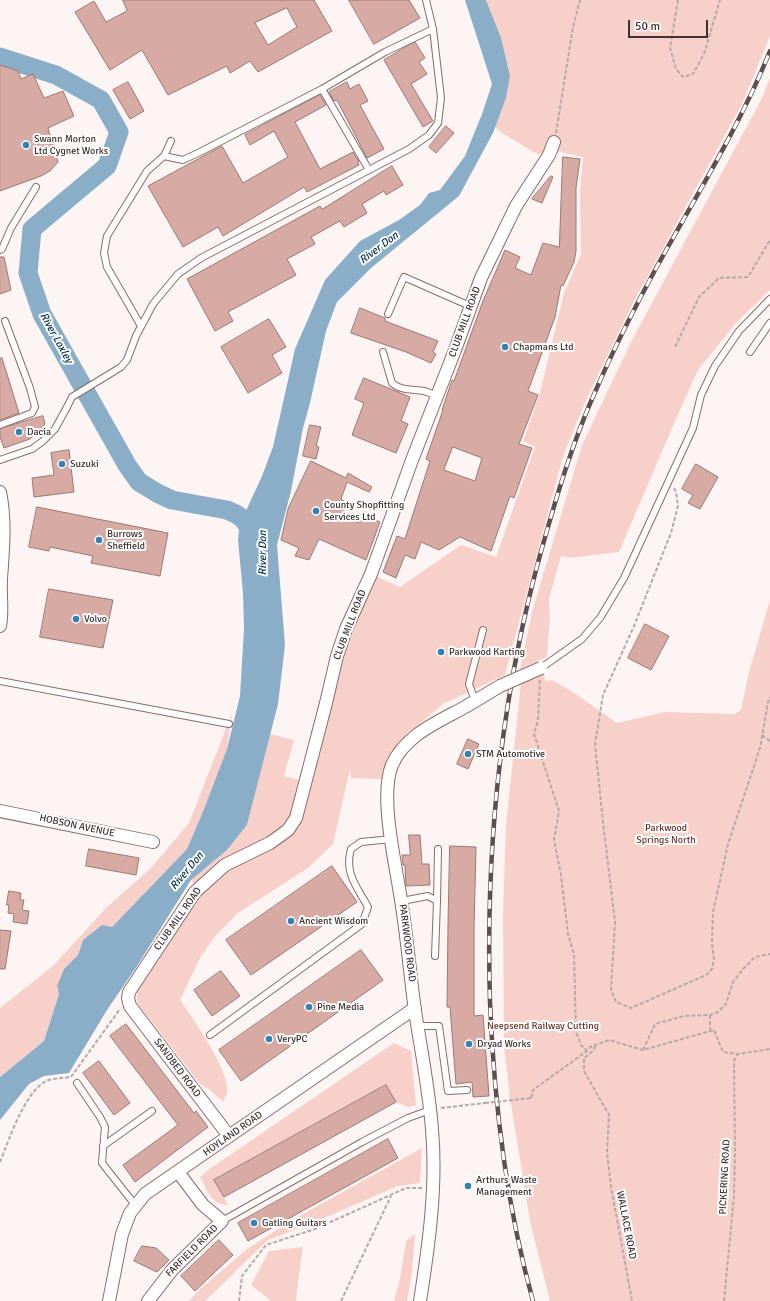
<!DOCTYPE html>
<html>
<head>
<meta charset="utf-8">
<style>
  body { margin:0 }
  #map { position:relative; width:770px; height:1301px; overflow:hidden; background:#fcf5f4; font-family:Signika,sans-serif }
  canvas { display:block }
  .scale { position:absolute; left:628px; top:20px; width:80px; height:18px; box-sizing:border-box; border:2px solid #3f312f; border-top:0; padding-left:5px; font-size:12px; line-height:14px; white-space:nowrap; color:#3f312f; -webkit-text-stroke:3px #fff; paint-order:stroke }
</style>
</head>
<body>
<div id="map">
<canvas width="770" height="1301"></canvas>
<div class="scale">50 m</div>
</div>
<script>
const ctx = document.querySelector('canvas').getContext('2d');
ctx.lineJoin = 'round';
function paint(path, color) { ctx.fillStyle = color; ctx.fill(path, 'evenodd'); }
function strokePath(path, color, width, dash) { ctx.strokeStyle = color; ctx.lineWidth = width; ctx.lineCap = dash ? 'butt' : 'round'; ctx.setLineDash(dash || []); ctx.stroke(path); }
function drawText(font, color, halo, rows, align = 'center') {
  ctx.font = font + ' Signika,sans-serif'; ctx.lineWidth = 4; ctx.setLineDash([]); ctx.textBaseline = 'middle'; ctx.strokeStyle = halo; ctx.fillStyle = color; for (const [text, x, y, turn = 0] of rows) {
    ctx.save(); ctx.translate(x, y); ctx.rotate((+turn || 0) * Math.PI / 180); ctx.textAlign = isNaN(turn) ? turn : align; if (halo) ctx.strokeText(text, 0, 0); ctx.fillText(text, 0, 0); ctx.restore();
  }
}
paint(new Path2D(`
  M486,0H770V36L742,104L633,303L586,400L563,456L505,675L443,704L401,739L382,779L351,778L350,769L333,844L308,868L238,913L216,935L200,958L180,1000C193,1019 231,1072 227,1093C226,1096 224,1099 223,1102L209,1089L201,1085L137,1003V990L201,893L191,880L227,850L247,825L270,734L294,740L284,776L311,783L351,629L375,576L400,587L461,545L496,557L535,447L523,441L540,393L564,293L581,254L580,193L583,157L547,149L539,155L502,133L495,127L506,98Z
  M770,78V290L736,323L698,370L675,421L619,552L569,558L561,556L549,599L550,617L547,657L520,669L532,612L582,445L631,342L761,100Z
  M770,600V1301H550L530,1221L510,1098L504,1046L503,913L506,825L521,683L544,673L545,681L552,680L573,692L617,723L665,712L735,714L741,710L749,672Z
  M232,713L227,749L204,809L187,849L112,927L83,940L78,955L64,969L59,994L44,1041L0,1077V1008L53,966L107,907L150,869L189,823Z
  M394,1043L411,1051L416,1105L408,1107L396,1102L386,1085L215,1180L228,1205C210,1204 208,1191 200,1177L208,1170Z
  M422,1148L420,1183L398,1186L315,1222L268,1240L205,1301H189L199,1290L247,1249L294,1219Z
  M415,1234L412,1272L407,1301H394L400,1279L406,1241Z
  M303,1247L296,1298L297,1301H271L251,1285L269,1251Z`), '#f8d0ca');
paint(new Path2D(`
  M465,0H486L501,38L510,76L506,98L493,133L459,196L371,268L337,302L326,331L310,403L303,428L291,491L277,545L285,645L278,704L247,825L227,850L191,880L137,966L107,1010L69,1073L44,1076L29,1084L0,1120V1077L44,1041L59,994L57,986L64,969L78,955L83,940L102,925L112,927L187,849L204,809L227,749L240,696L244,629L243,593L238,540L239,530L234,522L238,510L245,513L262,476L273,447L295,349L325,280L360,241L399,220L420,205L429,193L440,190L465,156L482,114L492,84Z`), '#8baec8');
strokePath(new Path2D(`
  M0,57L56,75L101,100L119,132L107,166L32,229L28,273L42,314L127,465L139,482L159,494L172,500L227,510L236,514L257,529`), '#8baec8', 19);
const building = new Path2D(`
  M123,0H314L332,31L258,72L250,61L230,73L227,66L168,95L142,50L110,70L75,12L94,1L106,22L127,11ZM287,8L297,27L268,45L255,23Z
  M349,0H409L420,18L374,44Z
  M415,42L425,58L419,62L427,74L411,84L433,121L423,127L384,60Z
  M0,65L18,71L21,79L33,74L44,98L63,91L74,116L48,128L58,162L50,171L41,176L0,191Z
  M128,82L144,111L130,119L113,90Z
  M347,82L350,89L359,84L368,101L360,105L384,149L367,158L337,100L334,101L329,92Z
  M320,95L326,105L295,122L320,169L353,152L359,162L358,163L359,165L307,192L304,187L223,236L218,227L183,247L148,186L222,146L243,183L288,157L274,131L250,145L245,135Z
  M446,126L454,133L436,153L429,147Z
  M563,157L580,159L576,188V251L574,262L563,286L561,285L555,317L528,391L538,395L519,444L532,448L514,498L510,496L491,551L460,537L439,550L421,542L415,559L405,555L396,578L383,572L397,536L405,539L430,461L426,459L443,410H442L452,380L454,381L483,301L505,250L520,257L515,268L531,275L543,243L559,247ZM453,447L482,458L475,481L444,470Z
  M392,166L403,185L386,195L384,191L362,204L367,213L344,227L340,221L311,237L315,244L287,259L296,275L228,312L233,321L215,331L187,279L320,206L322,209Z
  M551,176L553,177L542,203L532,199Z
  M0,257H4L11,290L0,294Z
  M360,308L385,318V321L438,341L433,352L436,354L431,363L406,352L351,333Z
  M269,319L286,347L272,355L282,373L248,393L221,347Z
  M0,358H2L19,413L0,420Z
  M364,378L410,397L401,421L408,424L396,453L352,435L364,403L355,399Z
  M43,416L45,424L30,439L4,448L0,437V429Z
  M310,425L321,427L316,446L319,447L316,459L303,456Z
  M69,450L74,492L34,497L32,478L54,475L51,453Z
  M311,461L346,478L348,473L372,487L369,492L347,482L341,499L347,503L343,513L358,523L362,514L380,522L366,560L319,539L309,560L295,556L299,548L281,540L288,509Z
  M696,464L718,477L700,509L688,503L693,495L682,489Z
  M37,507L168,533L160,576L91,563L93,556L50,547L49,551L29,547Z
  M49,589L113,600L103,648L40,637Z
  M645,624L669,636L651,670L628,658Z
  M468,739L479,744L468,769L457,764Z
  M409,835H420L422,864H429L430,885L406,886L405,865H403L402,855H410Z
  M450,846L476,847L474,929V1016L483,1015L489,1096L473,1097L472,1082L456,1084L450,1007H447L448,925Z
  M89,849L139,858L136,875L86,866Z
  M332,866L357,902L251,975L226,940Z
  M9,891L21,893L20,900H24L22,910L29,911L27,924L13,922L14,914L8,913L9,905H7Z
  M0,930L11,931L5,969H0Z
  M361,950L383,980L241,1081L219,1050Z
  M221,971L240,996L212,1016L194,990Z
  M126,1024L194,1113L196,1111L208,1127L135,1182L123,1165L178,1125L110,1036Z
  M99,1061L130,1103L114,1115L83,1073Z
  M386,1085L396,1102L224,1197L214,1180Z
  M388,1139L398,1158L248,1241L238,1223Z
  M219,1240L233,1255L195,1291L181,1276Z
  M142,1246L156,1248L169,1260L157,1272L134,1261Z`);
paint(building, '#d7aaa3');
strokePath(building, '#9a7974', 1);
const lane = new Path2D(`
  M164,156L183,160L200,152L322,89
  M369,170L322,89L385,52L433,29
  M0,250L2,249L11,228L36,187
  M388,314L404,277L470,306
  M141,326L107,267L104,253L107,236L147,171L164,156L171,141
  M383,352L392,383C401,391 413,389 424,391C428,392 432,394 436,396
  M750,352L770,323
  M0,425L32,413L35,407L30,388L5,321
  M0,460L32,449L43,441L55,429L67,407L72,397L121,367L127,360L136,336L153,304L178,274L201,258L409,149L429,135L438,123L441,98L433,29L426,0
  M541,668L582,639L600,618L624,578L693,428L701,395L715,366L739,331L770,299
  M0,681L229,724
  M475,701L469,684L483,630
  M402,901L428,896L437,901L435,956
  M437,901L438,849
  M418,1026H439L448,1091L467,1090
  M210,1035L362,924L368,907C357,887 344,873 351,849L361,842L392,839
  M77,1083L100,1117L105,1127L102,1163L136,1206
  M103,1146L152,1111
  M222,1221L362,1142L408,1118L430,1110`);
const street = new Path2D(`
  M0,492C6,521 3,550 1,579C0,595 3,611 0,626
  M0,811L153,842
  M229,1136L130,1006L128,998L129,992L195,892L225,865L270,843L288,830L296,818L326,703L337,656L346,629L371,574L412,460L455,350L481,278L516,206L549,155L554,142
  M109,1301L122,1234L130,1213L145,1194L415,1008
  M148,1301L172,1270L222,1221L203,1205L178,1172
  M420,1301C429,1244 437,1186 432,1129C429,1089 421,1050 415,1011C410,974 407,936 401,900C396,865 379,797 392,765C405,735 438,722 465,707C477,700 488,693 500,686`);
strokePath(lane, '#8b6b66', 8);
strokePath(street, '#8b6b66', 14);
strokePath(new Path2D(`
  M678,0L670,48L676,69L683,77L693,74L704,54L720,0
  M556,133L573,27L580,0
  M675,347L699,297L719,278L748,277L770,240
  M674,488L676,492L678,506L671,533L634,626L603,695L595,744L603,822L615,922L611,990L616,1002L631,1008L706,975L712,969L714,959L712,944L713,912L728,844L760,748L768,702L770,697
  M540,680L538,720L534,734L559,811L554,840L561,875L568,934L574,954L576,1032L581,1045L587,1051
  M762,735L770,741
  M710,1015V1030
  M595,1046L594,1050L584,1058V1071L609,1115L607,1152L611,1187L632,1301
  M643,1050L655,1024L684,1016L710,1015L718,1012L726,1004L733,982L743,969L755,957L770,954
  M531,1098L533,1090L587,1051L590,1047L609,1040L643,1050L714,1030L723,1052L738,1054L770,1049
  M441,1108L485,1103
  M0,1162C9,1140 24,1093 46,1081C53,1078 64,1078 71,1077L120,1009
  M239,1301L242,1276L266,1245L315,1229L406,1188H422
  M341,1301L391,1196
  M724,1301L734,1196L735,1150L734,1061L738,1054`), '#b4aaa8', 2, [4, 2]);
strokePath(lane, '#fff', 6);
strokePath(street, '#fff', 12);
const rail = new Path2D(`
  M533,1301C506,1204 494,1102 490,1002C485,840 502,682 548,527C561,481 576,434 596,390C613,350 633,311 654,272C694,199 739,128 770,51`);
strokePath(rail, '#5c4f4d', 4.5);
strokePath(rail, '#fff', 3, [9]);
const streetBridge = new Path2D(`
  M500,686L541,668`);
strokePath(streetBridge, '#8b6b66', 14, []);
strokePath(new Path2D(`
  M485,1103L531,1098`), '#b4aaa8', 2, [4, 2]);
strokePath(streetBridge, '#fff', 12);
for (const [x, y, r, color] of [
  [26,145,4,"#3382b4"],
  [505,347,4,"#3382b4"],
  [19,432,4,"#3382b4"],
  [62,464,4,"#3382b4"],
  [316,511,4,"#3382b4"],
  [99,540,4,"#3382b4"],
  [76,619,4,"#3382b4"],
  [441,652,4,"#3382b4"],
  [468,754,4,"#3382b4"],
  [291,921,4,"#3382b4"],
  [309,1007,4,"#3382b4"],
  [269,1039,4,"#3382b4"],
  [469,1044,4,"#3382b4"],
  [468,1186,4,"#3382b4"],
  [254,1223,4,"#3382b4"]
]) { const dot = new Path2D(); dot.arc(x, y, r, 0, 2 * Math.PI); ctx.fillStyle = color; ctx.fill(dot); strokePath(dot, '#fff', 1.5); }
drawText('10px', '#3f312f', '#fff', [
  ["Swann Morton",34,139],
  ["Ltd Cygnet Works",34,151],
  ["Chapmans Ltd",513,347],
  ["Dacia",27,432],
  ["Suzuki",70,464],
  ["County Shopfitting",324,505],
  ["Services Ltd",324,517],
  ["Burrows",107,534],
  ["Sheffield",107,546],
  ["Volvo",84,619],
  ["Parkwood Karting",449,652],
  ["STM Automotive",476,754],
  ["Ancient Wisdom",299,921],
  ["Pine Media",317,1007],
  ["VeryPC",277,1039],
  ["Dryad Works",477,1044],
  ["Arthurs Waste",476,1180],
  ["Management",476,1192],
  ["Gatling Guitars",262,1223]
], 'left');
drawText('10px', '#3f312f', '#fff', [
  ["CLUB MILL ROAD",465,322,-70],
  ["CLUB MILL ROAD",350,625,-69],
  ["HOBSON AVENUE",77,826,12],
  ["CLUB MILL ROAD",178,919,-55],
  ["PARKWOOD ROAD",407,943,83],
  ["SANDBED ROAD",177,1068,53],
  ["HOYLAND ROAD",233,1134,-35],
  ["PICKERING ROAD",725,1177,-87],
  ["WALLACE ROAD",626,1225,79],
  ["FARFIELD ROAD",192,1251,-45]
]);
drawText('10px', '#6d332c', '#fff', [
  ["Parkwood",666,828],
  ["Springs North",666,840],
  ["Neepsend Railway Cutting",543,1026]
]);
drawText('italic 11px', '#002f49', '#fff', [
  ["River Don",379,248,-37],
  ["River Loxley",56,338,61],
  ["River Don",263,553,-90],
  ["River Don",187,871,-50]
]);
</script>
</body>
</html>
